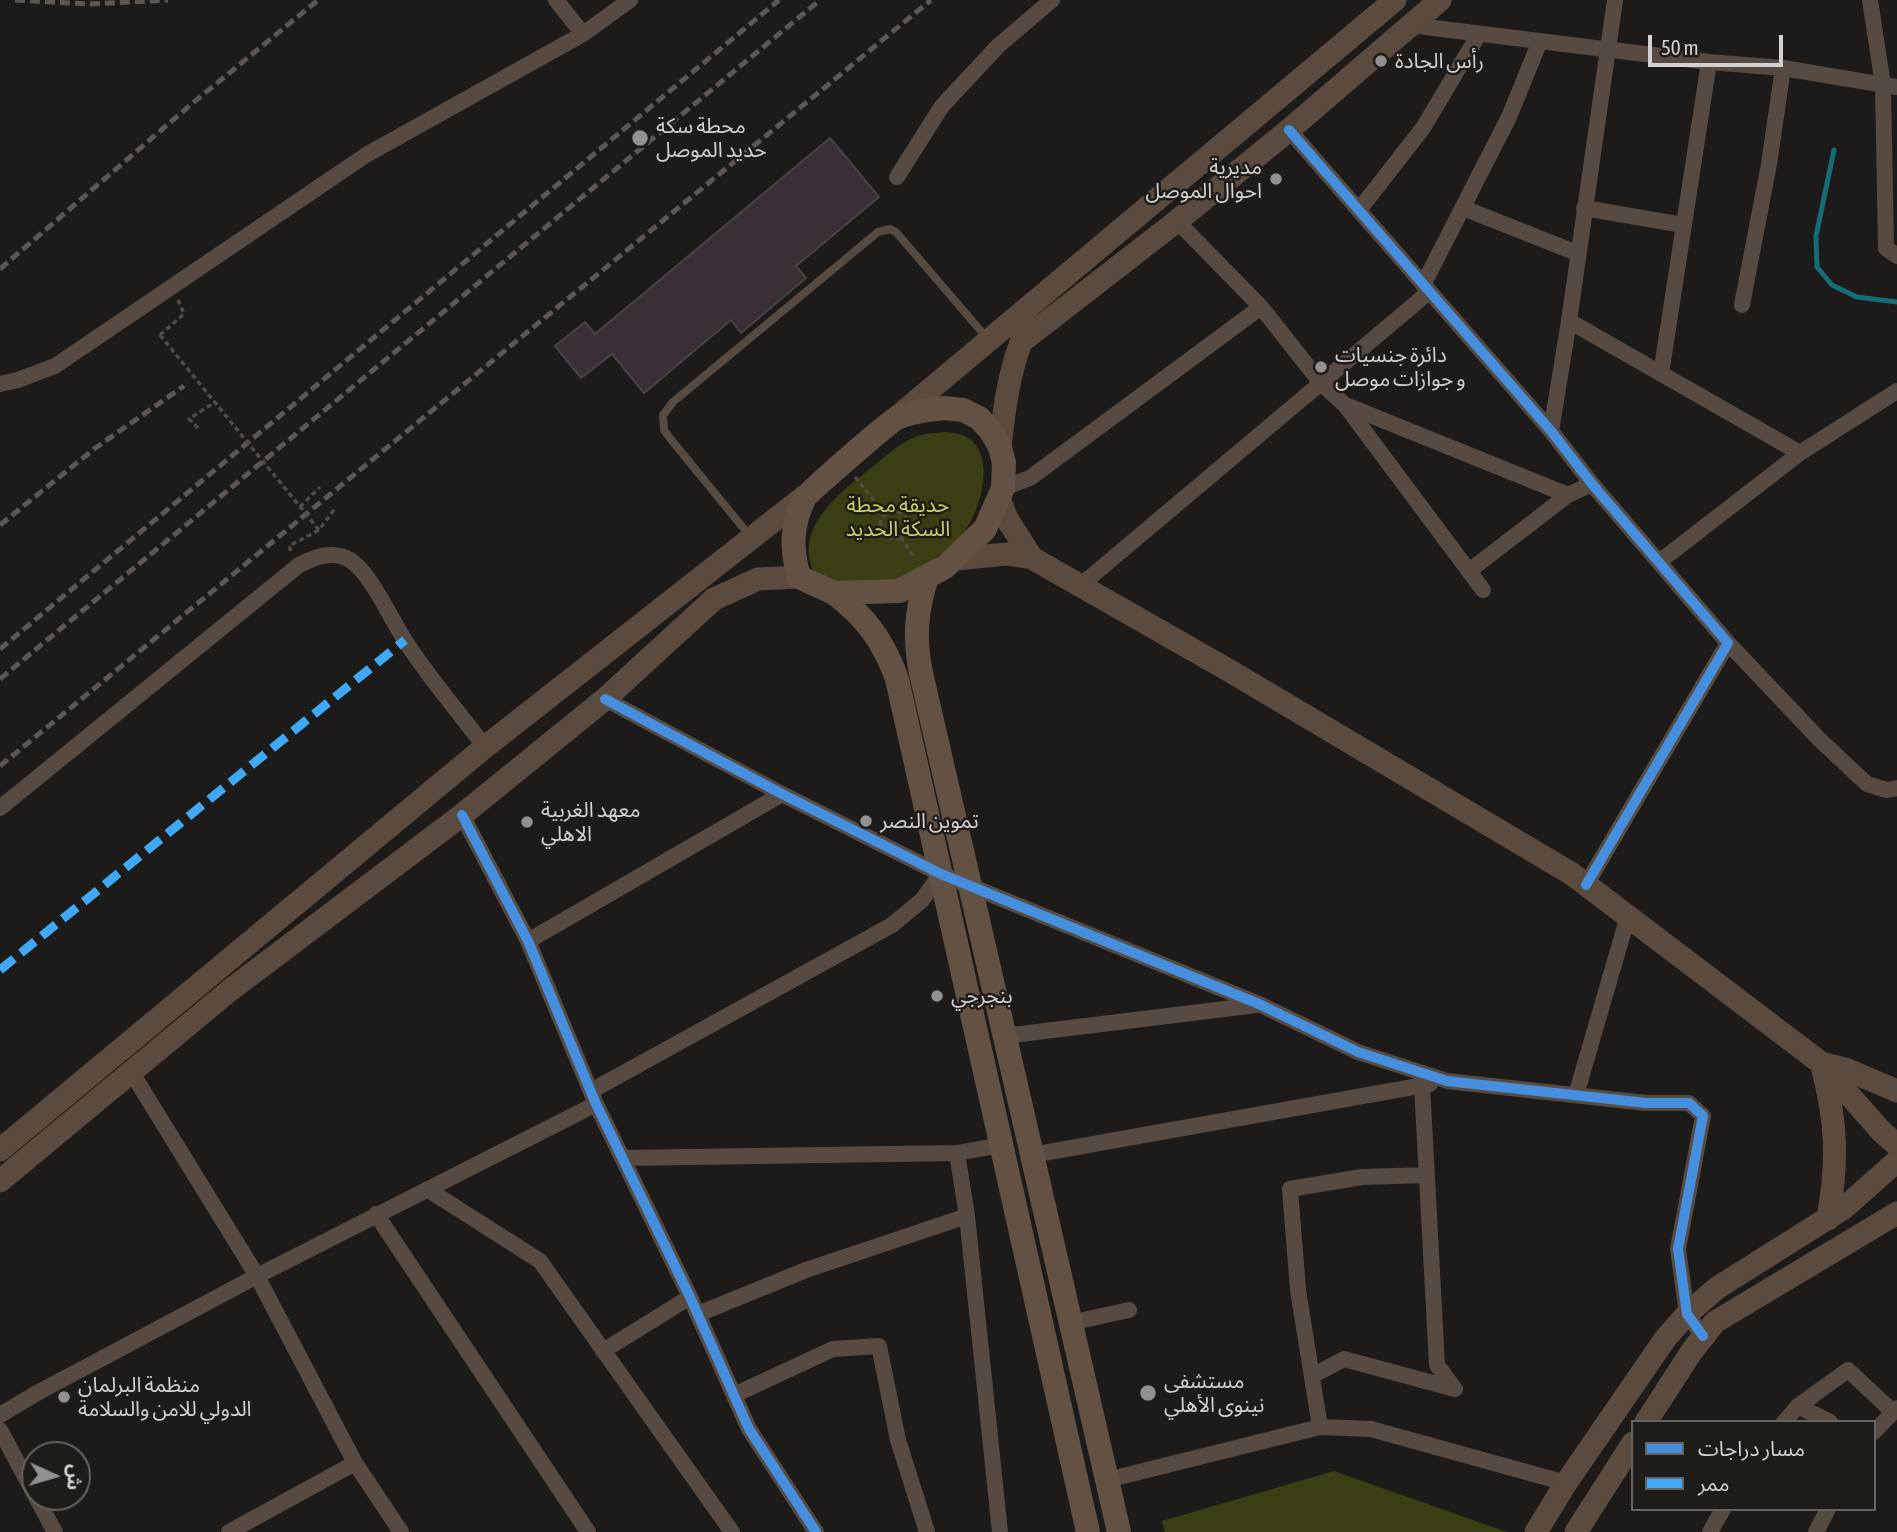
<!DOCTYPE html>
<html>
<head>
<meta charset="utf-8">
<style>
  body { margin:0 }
  #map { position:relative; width:1897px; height:1532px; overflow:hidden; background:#1c1b19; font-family:"Asap Condensed","Noto Sans Arabic",sans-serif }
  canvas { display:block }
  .legend { position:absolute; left:1631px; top:1420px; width:245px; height:91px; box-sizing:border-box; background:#1d1c18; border:2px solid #656461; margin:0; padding:9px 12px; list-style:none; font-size:21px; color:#d2d1cf }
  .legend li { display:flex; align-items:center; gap:14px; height:35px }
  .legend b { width:35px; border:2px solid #656461 }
  .north { position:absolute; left:21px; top:1441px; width:70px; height:70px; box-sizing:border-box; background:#1d1c18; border:2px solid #656461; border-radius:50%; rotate:94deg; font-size:19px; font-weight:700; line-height:28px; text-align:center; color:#d2d1cf }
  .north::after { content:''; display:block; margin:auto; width:24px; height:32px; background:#92918f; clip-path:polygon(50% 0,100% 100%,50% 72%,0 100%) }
  .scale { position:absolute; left:1648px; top:35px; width:135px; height:32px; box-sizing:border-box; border:4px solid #d2d1cf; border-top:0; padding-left:9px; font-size:21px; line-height:24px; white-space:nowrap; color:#d2d1cf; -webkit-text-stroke:5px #1d1c18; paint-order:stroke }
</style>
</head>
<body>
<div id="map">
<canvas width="1897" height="1532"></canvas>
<ul class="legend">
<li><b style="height:9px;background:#468fdf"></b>مسار دراجات</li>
<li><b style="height:9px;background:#3fa9f5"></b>ممر</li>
</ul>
<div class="north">ش</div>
<div class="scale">50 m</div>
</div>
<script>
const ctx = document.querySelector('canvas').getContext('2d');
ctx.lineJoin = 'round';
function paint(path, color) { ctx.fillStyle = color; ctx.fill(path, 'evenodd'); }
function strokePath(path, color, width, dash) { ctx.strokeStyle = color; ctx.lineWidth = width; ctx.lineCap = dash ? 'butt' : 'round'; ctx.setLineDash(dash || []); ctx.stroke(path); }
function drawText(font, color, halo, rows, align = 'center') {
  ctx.font = font + ' "Asap Condensed","Noto Sans Arabic",sans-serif'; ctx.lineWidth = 5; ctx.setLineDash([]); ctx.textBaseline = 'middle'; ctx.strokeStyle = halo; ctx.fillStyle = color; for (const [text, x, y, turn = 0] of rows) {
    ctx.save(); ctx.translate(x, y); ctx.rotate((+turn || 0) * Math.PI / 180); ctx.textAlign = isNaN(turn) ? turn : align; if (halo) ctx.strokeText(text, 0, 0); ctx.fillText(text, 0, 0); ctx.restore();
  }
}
paint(new Path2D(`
  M947,432C951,433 958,433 963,435C999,451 981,512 962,535C948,551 912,577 892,582C882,584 848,585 839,582C830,580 822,575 814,572C793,527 841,492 871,468C885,457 898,444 915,437C925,433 936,433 947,432Z
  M1334,1471L1507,1532H1165L1162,1521Z`), '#3b3d12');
strokePath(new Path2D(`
  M1834,150L1816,236L1817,267L1832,285L1857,297L1897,302`), '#136c76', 5);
const building = new Path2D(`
  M830,138L879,197L796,266L806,278L741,333L731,320L644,393L612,354L581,378L555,346L585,322L595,334Z`);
paint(building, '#3b2f37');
strokePath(building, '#454343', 2);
strokePath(new Path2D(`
  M160,335L184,314L178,300
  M198,428L189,419L215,402
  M855,477L885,514
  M300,507L320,487
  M880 525a14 14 0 1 1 28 0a14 14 0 1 1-28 0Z
  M901,537L915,559
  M291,551L289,546L319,530L336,507`), '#524b45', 3.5, [5, 3.5]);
strokePath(new Path2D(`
  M749,535L669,437L664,430L663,415L673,402L878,232L890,229L896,232L987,338`), '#564a41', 8);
strokePath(new Path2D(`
  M1870,0L1883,85L1886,248L1897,256
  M1410,25L1709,62L1783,68L1897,87
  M583,34L630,0
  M1289,130L1551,431L1592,484L1728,643L1586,885
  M897,177L942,106L998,46L1052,0
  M1463,208L1577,253
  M1584,208L1683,225
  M1359,210L1423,128L1479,34
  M1177,221L1261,307L1321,383L1345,405L1483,590
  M1423,285L1509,117L1540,41
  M1742,305L1769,164L1783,68
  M1569,321L1800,453
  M1661,374L1709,62
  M0,384L18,380L55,366L366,155L583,34L556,0
  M1348,406L1568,495
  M1551,431L1569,321L1615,0
  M1003,488L1030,478L1261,307
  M1659,562L1800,453L1897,391
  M1469,571L1568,495L1592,484
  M1081,585L1429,292
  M1728,643L1820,740L1867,784L1887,790L1897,788
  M605,699L782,794L941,874L1259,1004L1358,1052L1447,1081L1646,1103H1689L1703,1116L1678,1249L1687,1314L1703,1336
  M0,808L299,565C315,557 333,550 350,560C370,572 391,619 404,639C428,677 458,711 485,747
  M462,815L528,941L596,1104L690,1297L749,1429L816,1532
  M528,941L782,794
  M1004,1036L1257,1005
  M132,1073L257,1276L355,1463L401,1532
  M591,1091L892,925L922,900L941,874
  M1576,1095L1628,916
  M1032,1155L1430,1084
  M622,1158L957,1153L1001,1145
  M427,1189L540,1261L732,1532
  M376,1214L588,1532
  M967,1216L1000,1532
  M698,1314L806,1270L967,1216L957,1153
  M1070,1323L1129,1310
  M603,1351L690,1297
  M1312,1376L1344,1359L1455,1389L1437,1365L1422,1085
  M734,1395L833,1349L879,1346L898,1440L927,1532
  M1798,1406L1830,1422
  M0,1415L37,1393L257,1276L596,1104
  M1784,1422L1798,1406L1848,1370L1893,1412
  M1320,1427L1298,1290L1290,1189L1362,1177L1427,1175
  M0,1430L35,1495
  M1874,1432L1897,1408
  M1107,1480L1320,1427L1371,1429L1566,1483
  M36,1497L55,1532
  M229,1532L355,1463
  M1710,1532L1723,1509
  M1816,1532L1828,1509`), '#564a41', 16);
strokePath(new Path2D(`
  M896,418L1395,0
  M1000,447C1004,411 1008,377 1021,342L1177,221L1289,130L1440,0
  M999,498L1007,519L1032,558
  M955,559L1007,554L1032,558L1230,671L1572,874L1821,1063L1881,1131L1897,1145
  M1821,1063L1848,1070L1897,1091
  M1822,1066C1837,1123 1838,1161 1828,1219
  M0,1150L485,747L805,496
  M0,1181L229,991L462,815L605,699L714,599L758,579L799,577
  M1646,1422L1692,1351L1715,1322L1897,1213
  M1536,1532L1566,1483L1665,1339L1687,1314L1717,1288L1844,1208L1897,1161
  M1576,1532L1633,1443`), '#5b4b3f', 23);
strokePath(new Path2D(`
  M944,408L963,410L979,418L991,431L1000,447L1004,463L1003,488L985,529L945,567L899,591L834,593L799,577C791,549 791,526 804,499C807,493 889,422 897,418C911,411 929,410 944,408Z
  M927,577C916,610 914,639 921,673L1119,1532
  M834,593C865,616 884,642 897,679L1088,1532`), '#635144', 24);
strokePath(new Path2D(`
  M15,0L90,4L168,0
  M0,269L188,107L318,0
  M0,525L94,449L184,386
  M0,649L779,0
  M0,679L820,0
  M0,766L931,0`), '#5e5650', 5, [10, 5]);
strokePath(new Path2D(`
  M160,335L319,530`), '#524b45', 3.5, [5, 3.5]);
strokePath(new Path2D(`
  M0,970L405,640`), '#3fa9f5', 9, [18, 9]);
strokePath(new Path2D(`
  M1289,130L1551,431L1592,484L1728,643L1586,885
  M605,699L782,794L941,874L1259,1004L1358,1052L1447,1081L1646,1103H1689L1703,1116L1678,1249L1687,1314L1703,1336
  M462,815L528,941L596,1104L690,1297L749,1429L816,1532`), '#468fdf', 10);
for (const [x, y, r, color] of [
  [1381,61,7,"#92918f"],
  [640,138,9,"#92918f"],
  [1276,179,7,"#92918f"],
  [1321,367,7,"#92918f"],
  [866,821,7,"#92918f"],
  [527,822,7,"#92918f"],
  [937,996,7,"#92918f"],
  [1148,1393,9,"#92918f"],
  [64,1397,7,"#92918f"]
]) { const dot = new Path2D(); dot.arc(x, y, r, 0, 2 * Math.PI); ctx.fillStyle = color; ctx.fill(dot); strokePath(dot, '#1d1c18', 2.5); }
drawText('21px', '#d2d1cf', '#1d1c18', [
  ["رأس الجادة",1395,61],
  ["محطة سكة",656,126],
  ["حديد الموصل",656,150],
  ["مديرية",1262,167,"right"],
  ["احوال الموصل",1262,191,"right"],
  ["دائرة جنسيات",1335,355],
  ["و جوازات موصل",1335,379],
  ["معهد الغربية",541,810],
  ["الاهلي",541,834],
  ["تموين النصر",880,821],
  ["بنجرجي",951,996],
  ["مستشفى",1164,1381],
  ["نينوى الأهلي",1164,1405],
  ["منظمة البرلمان",78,1385],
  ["الدولي للامن والسلامة",78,1409]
], 'left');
drawText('21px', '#ccd162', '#1d1c18', [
  ["حديقة محطة",898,505],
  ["السكة الحديد",898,529]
]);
</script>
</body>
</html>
